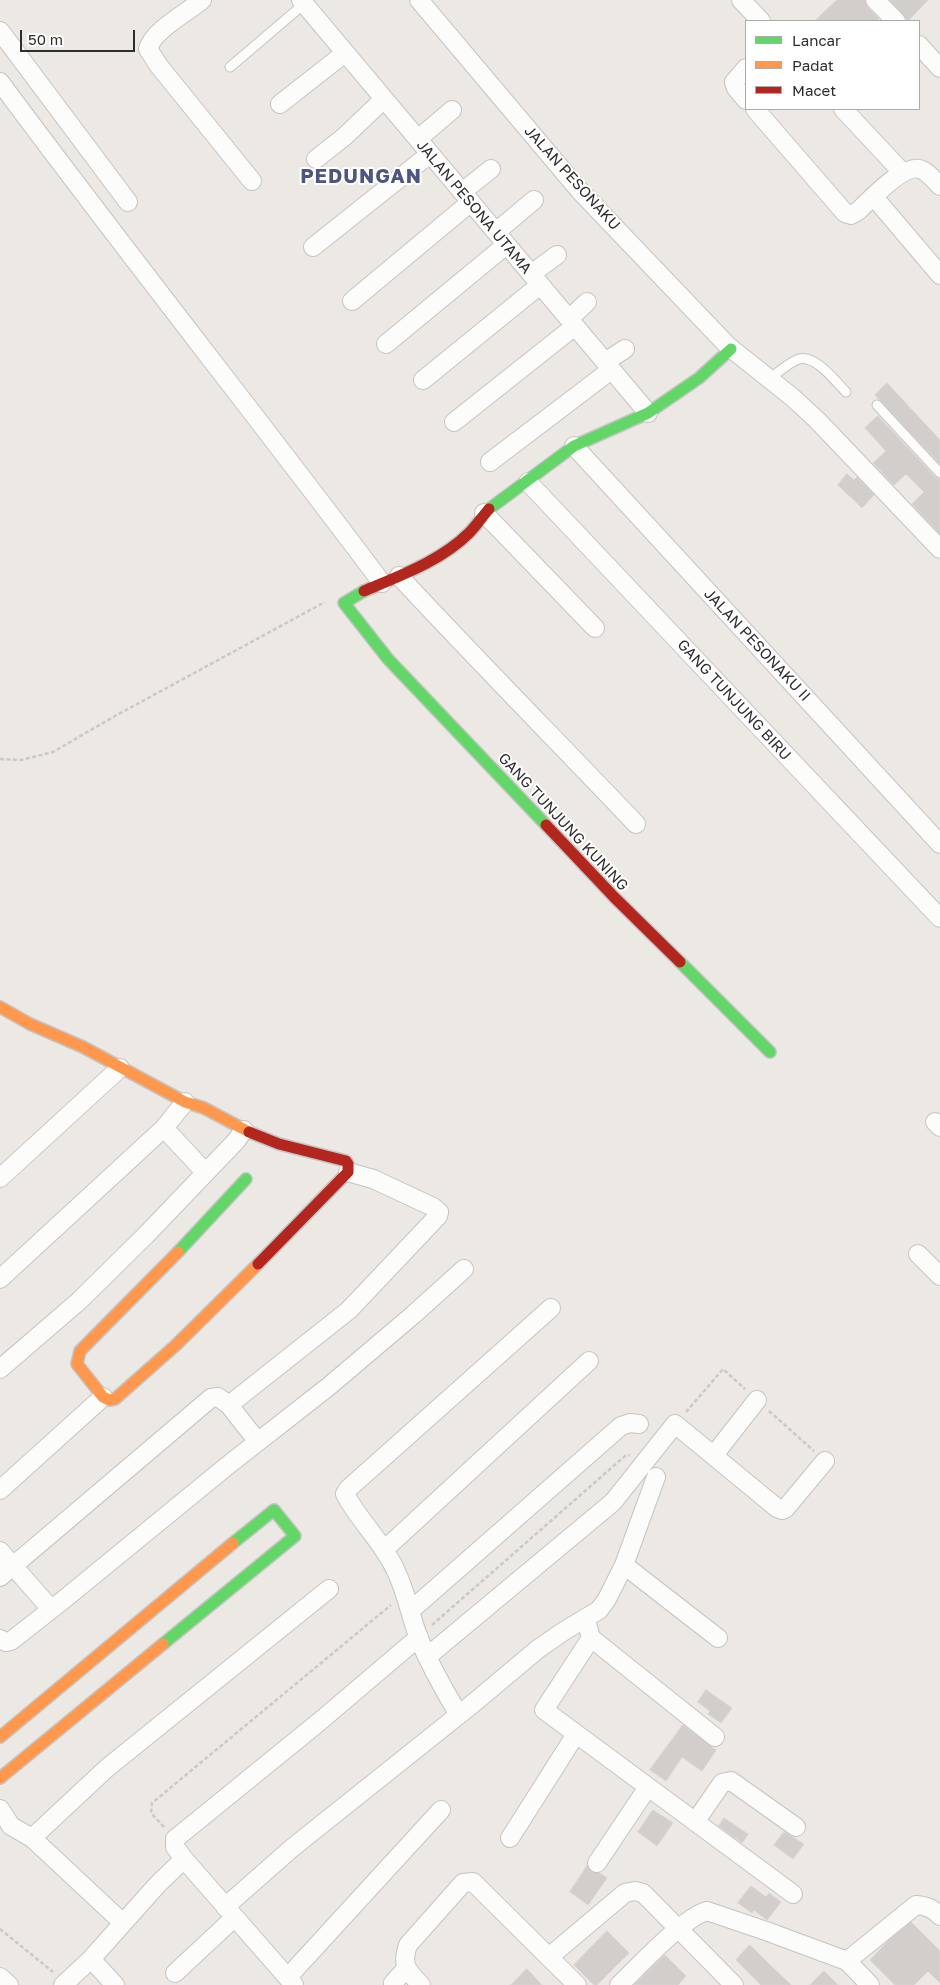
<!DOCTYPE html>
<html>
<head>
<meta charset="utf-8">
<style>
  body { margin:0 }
  #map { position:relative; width:940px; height:1985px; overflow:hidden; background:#ece8e4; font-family:"Golos Text",sans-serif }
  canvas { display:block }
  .legend { position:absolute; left:745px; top:20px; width:175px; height:90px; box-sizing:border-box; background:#fff; border:1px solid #ababab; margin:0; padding:6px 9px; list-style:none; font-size:15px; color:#2e2e2e }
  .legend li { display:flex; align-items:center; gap:10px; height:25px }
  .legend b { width:25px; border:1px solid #ababab }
  .scale { position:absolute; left:20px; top:30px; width:115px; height:22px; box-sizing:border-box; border:2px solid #2e2e2e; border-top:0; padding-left:6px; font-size:15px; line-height:18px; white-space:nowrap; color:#2e2e2e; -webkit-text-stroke:4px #fff; paint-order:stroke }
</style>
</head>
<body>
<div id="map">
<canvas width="940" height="1985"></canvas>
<ul class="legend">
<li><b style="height:6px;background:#63d668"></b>Lancar</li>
<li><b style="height:6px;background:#ff974d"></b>Padat</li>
<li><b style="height:6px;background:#b3261e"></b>Macet</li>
</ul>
<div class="scale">50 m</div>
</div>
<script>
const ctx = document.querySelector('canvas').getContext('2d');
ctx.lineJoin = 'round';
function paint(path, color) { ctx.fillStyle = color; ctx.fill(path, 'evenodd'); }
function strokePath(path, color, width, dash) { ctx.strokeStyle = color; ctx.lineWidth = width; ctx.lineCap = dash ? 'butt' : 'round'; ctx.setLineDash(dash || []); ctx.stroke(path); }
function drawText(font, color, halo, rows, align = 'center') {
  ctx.font = font + ' "Golos Text",sans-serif'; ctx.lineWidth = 4; ctx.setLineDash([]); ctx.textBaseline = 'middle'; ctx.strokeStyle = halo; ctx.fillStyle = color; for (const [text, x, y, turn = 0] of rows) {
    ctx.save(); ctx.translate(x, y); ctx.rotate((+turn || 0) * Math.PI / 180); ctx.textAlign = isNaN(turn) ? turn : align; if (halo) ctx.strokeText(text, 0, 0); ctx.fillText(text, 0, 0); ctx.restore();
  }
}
const building = new Path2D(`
  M837,0H865L867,7L879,19L876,21H815Z
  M890,0H928L908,21Z
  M887,383L940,440V464L875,395Z
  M878,416L935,477L940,479V534L912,504L924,492L906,474L894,485L873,463L886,451L865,428Z
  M847,474L854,480L857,477L874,495L862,508L838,485Z
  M706,1690L732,1708L721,1723L708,1714L710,1711L698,1702Z
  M683,1725L716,1750L702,1771L682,1757L666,1781L650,1770Z
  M653,1810L673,1823L657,1846L638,1832Z
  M724,1818L748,1834L742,1843L719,1826Z
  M784,1832L804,1844L793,1859L774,1845Z
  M587,1866L592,1872L600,1873L607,1878L588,1905L570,1892Z
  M751,1886L766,1897L769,1893L781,1902L767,1920L754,1910L752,1913L738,1903Z
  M911,1922L940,1951V1983L928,1971L914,1985H895L870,1960L889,1940Z
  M607,1931L629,1953L597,1985H594L574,1965Z
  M750,1945L767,1962L791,1985H761L736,1960Z
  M665,1955L686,1976L678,1985H634Z
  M527,1969L542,1985H511Z
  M824,1971L838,1985H810Z`);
paint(building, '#d1cecb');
strokePath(building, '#d7d4d0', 1);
const lane = new Path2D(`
  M230,67L304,4
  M769,379C778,373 789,362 799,359C815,354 836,382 846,392
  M877,405L940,473`);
const street = new Path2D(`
  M202,0C187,13 153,30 148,49L159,66L252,181
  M301,0L648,413
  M419,0L580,191L728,346L792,397L817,420L940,549
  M741,0L761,21
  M875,0L896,21
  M0,31L128,202
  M919,45L940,68
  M746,68L734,82L736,88L746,100
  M0,82C125,251 256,415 382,583
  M280,104L345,53
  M755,109L845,213L851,215L858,211C870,200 906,161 922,170C929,173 935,181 940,186
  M843,109L902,172
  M418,139L452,110
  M316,159L344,137L384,99
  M462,192L491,169
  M874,197L940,275
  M496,232L534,200
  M313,247L430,154
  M531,274L557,255
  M352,301L471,202
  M569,319L587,302
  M386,344L506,245
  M605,362L625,349
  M423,380L540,285
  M454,422L575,326
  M574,446L940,844
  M490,462L611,370
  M528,482L940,918
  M484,513L595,628
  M399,576C477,660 557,741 636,824
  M935,1122L940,1127
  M164,1128L205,1172
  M0,1178L120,1068
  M918,1254L940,1276
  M0,1279L164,1128L185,1102
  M0,1369L79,1301L146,1235L236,1141L244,1130
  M229,1405L349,1310L438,1216L439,1212L433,1207L373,1179L348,1172
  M714,1455L757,1400
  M0,1490L103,1397
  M385,1549L589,1361
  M0,1551L51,1609
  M624,1565L718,1638
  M0,1577L211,1398L218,1397L229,1405L258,1442
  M410,1611L621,1426L630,1423L639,1424
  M588,1627L591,1638L715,1737
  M591,1638L544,1710L793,1894
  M0,1639L6,1642L11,1641L62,1601L227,1466L328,1387L413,1315L464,1269
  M428,1656L613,1502L675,1424L777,1508L782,1510L785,1509L825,1461
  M459,1715C444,1690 429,1664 418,1636C410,1614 406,1592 396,1571C383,1542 359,1521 345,1494L348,1489L551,1308
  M0,1809L11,1826L32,1838L123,1923
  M695,1822L722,1783L731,1781L796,1827
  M32,1838L107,1768L329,1589
  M510,1838L576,1734
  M597,1863L648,1787
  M225,1907L292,1848L470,1706L538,1649L564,1631L599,1610L607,1599L624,1565L656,1477
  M549,1957L625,1893L635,1891L643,1893L734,1985
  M91,1959L115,1985
  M847,1961L916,1905C927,1906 932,1908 940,1916
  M175,1973L234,1918
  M0,1977L9,1985
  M288,1977L441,1810
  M63,1985L91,1959L158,1884L184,1859
  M294,1985L184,1859L175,1847V1839L319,1722L419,1637
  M394,1985L393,1983L406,1969
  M421,1985C407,1970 401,1966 408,1945L463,1883L473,1882L577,1985
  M619,1985C638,1967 684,1917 707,1911L766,1931L847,1961L870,1985`);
const fast = new Path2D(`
  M489,509L574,446L648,413L699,378L731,349
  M364,591L344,603L388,659L546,825
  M680,962L770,1052
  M178,1252L246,1179
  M163,1644L295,1536L274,1510L233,1543`);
const slow = new Path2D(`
  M0,1007L30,1024L83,1047L185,1102L204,1108L249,1132
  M178,1252L80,1351L77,1364L103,1397L109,1400L115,1399L176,1345L258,1264
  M0,1737L233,1543
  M0,1778L163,1644`);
const jam = new Path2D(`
  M364,591C399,576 441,561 469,533C476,526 482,517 489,509
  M546,825L614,897L680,962
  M249,1132L279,1144L346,1161L348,1164V1172L258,1264`);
strokePath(lane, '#c5c4c5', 11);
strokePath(street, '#c5c4c5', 20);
strokePath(fast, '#c5c4c5', 14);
strokePath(slow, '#c5c4c5', 14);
strokePath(jam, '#c5c4c5', 14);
strokePath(new Path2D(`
  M0,759L21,760L53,752L115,716L325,602
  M769,1411L814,1451
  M686,1412L723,1369L745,1389
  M432,1625L625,1456L630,1455
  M164,1827L151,1813L152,1803L391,1605
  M0,1929L53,1972`), '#c9c9c8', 2.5, [4, 2.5]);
strokePath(lane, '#fcfcfb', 9);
strokePath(street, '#fcfcfb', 18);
strokePath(fast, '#63d668', 11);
strokePath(slow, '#ff974d', 11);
strokePath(jam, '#b3261e', 11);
drawText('15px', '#2e2e2e', '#fff', [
  ["JALAN PESONAKU",572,178,48],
  ["JALAN PESONA UTAMA",474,207,50],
  ["JALAN PESONAKU II",757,645,47],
  ["GANG TUNJUNG BIRU",734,700,47],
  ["GANG TUNJUNG KUNING",563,822,47]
]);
ctx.letterSpacing = '1px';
drawText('bold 20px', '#4d5680', '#fff', [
  ["PEDUNGAN",361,177]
]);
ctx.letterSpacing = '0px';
</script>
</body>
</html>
